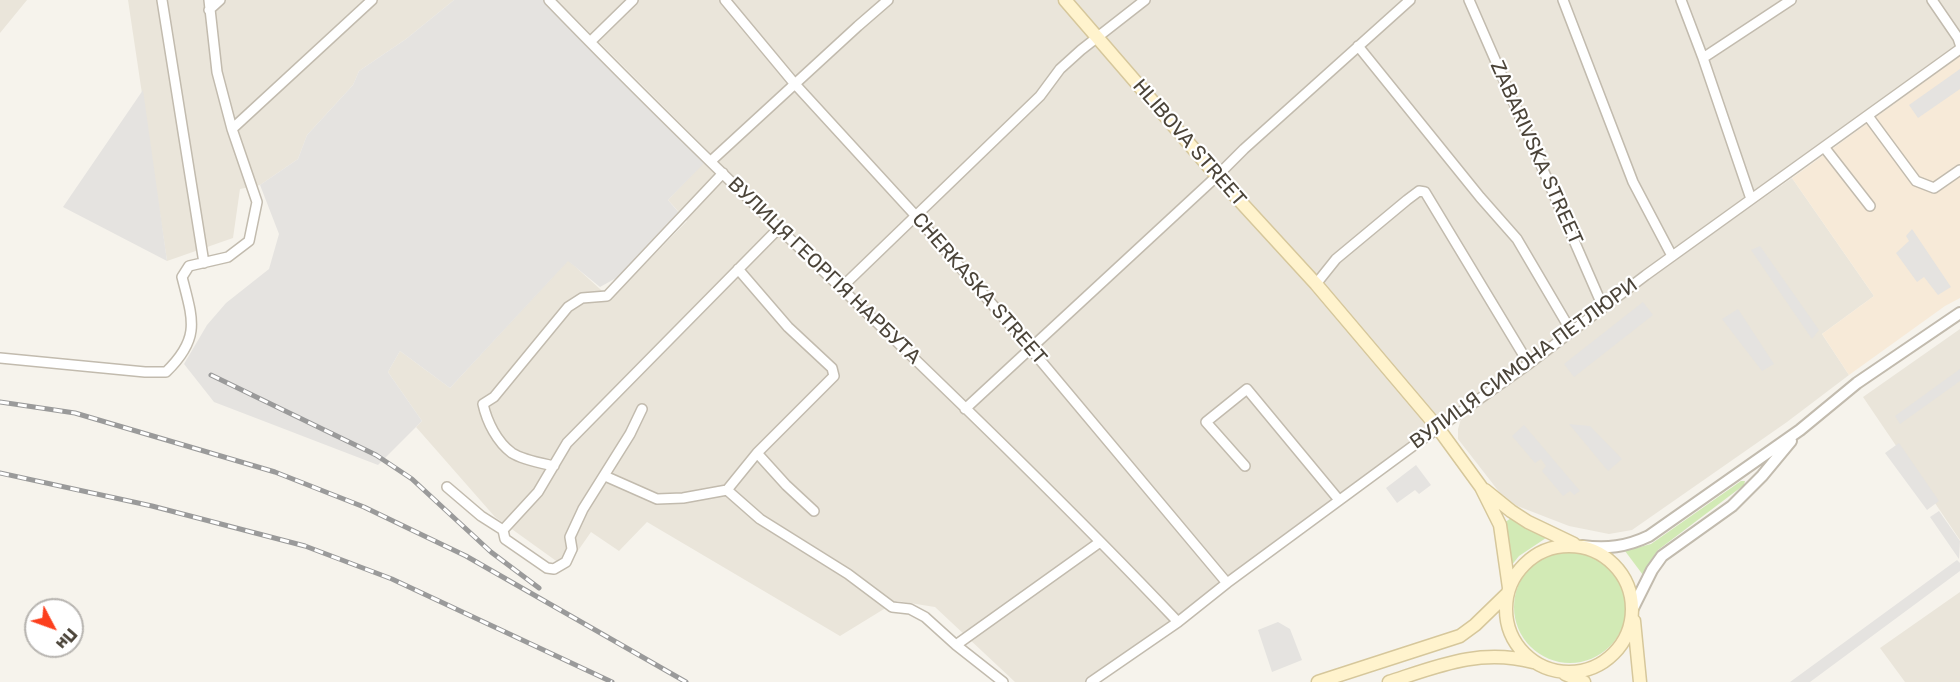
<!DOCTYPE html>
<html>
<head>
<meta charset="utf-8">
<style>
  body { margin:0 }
  #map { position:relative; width:1960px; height:682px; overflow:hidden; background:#f6f3ec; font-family:Rubik,sans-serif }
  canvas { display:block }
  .north { position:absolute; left:24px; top:598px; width:60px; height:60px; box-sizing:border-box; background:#fff; border:2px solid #b7b4b0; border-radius:50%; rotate:131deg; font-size:16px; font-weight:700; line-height:24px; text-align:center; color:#4b4439 }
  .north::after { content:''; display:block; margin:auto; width:21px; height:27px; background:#fc3f1d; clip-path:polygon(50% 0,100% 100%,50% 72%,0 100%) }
</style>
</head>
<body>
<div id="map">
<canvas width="1960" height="682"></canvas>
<div class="north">Пн</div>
</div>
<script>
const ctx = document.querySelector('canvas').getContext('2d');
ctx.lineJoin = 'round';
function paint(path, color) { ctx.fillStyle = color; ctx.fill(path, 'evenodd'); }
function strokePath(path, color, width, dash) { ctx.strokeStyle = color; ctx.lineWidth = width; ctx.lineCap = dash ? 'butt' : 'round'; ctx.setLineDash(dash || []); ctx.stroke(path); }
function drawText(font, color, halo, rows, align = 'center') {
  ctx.font = font + ' Rubik,sans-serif'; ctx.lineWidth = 4.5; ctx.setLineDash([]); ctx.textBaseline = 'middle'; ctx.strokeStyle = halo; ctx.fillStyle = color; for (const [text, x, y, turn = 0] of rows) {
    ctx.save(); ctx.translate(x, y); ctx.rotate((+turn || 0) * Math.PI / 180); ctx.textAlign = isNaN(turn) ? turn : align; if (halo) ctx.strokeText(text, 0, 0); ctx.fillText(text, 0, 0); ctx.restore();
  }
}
paint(new Path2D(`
  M0,0H27L0,33Z
  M128,0H454L406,39L359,71L353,85L307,135L298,159L260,185L240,189L233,238L167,261Z
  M557,0H1960V49L1091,682H1015L935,607L897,601L840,636L647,522L619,551L591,532L566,568L495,517L416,427L422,421L388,372L400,351L450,388L568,260L611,299L687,221L668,200L711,154Z
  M1792,178L1874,296L1822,334L1849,375L1787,422L1632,530L1609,534L1569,526L1507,502L1458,439V429L1461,419L1529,370L1644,282Z
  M1960,329V540L1863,397Z
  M1960,592V682H1905L1880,648Z`), '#eae5da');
paint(new Path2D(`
  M1960,56V298L1945,306L1849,375L1822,334L1874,296L1792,178Z`), '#f7ead8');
paint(new Path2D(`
  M1741,481H1745L1744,485L1658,550L1649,563L1643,575L1625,551L1651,544Z
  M1511,518L1546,538L1519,556L1511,566L1504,523Z
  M1514 607a56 56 0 1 1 112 0a56 56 0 1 1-112 0Z`), '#d2eab5');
paint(new Path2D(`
  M454,0H545L705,162L668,200L681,215L627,272L600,287L568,261L450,388L400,351L388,372L422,421L378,465L214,402L184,364L207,325L226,303L269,269L279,234L260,185L298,159L307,135L353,85L359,71L406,39Z
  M1960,69V89L1918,118L1909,105Z
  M143,90L167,261L63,207Z
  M1912,229L1951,287L1938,295L1924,277L1917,282L1896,253L1909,241L1906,236Z
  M1760,246L1819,330L1812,339L1751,250Z
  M1643,302L1653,315L1574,377L1564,364Z
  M1738,309L1774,364L1762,371L1722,319Z
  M1960,369V381L1900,424L1895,416Z
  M1569,424L1590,426L1622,459L1608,471Z
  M1524,425L1580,491L1574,495L1570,491L1563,496L1542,471L1546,466L1541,459L1535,463L1512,436Z
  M1899,443L1939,501L1927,510L1885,453Z
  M1416,465L1431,485L1419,494L1415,490L1397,503L1386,488Z
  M1939,511L1960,541L1959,559L1930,517Z
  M1957,560L1960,563V571L1810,682H1790Z
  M1278,622L1290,629L1302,660L1272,672L1258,630Z`), '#e5e3e0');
const minor = new Path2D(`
  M162,0L204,263
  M549,0C754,212 975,408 1178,622
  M725,0L794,83L915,215L1030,348L1227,583
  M1469,0L1603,307
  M1563,0L1633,182L1672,256
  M1681,0L1703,58L1751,199
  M1932,0L1958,38L1960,44
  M209,10L220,0
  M590,42L633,0
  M1358,46L1480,197L1517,239L1567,324L1568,334
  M1703,58L1791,0
  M1868,116L1916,181L1934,188L1960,170
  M232,129L372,0
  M1824,147L1870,206
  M711,161L858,26L888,0
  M1316,284L1336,259L1407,200L1419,191L1425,192L1524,356L1530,363
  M842,287L1040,96L1060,69L1081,50L1145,0
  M0,358L145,372H166C201,338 193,320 182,277L189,266L228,257L249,241L257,202L232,129L217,72L209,0
  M965,409L1217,176L1244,149L1410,0
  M757,453L786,485L814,511
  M554,466C541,463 523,460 512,453C497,442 487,422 483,404L494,397L568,307L582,298L607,296L723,173
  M1245,466L1206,422L1247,389L1339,500
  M605,476L657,499L683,498L727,490L757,453L834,376L832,368L788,327L738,269
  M447,487L481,516L503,530L538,492L567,443L778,229
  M727,490L760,519L848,574L892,607L910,609L925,617L956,645L1003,682
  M503,530L505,539L547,568L554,569L566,562L572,549L570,537L583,509L630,434L642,409
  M956,645L1100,542
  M1091,682L1178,622L1227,583L1413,446L1530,363L1646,275L1960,49`);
const tertiary = new Path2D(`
  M1582,546C1607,549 1626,547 1649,536L1800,430L1857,383L1960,313
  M1633,608L1652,570L1662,556L1732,506L1762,476L1791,441`);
const secondary = new Path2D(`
  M1065,0L1217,176L1316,284L1438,428L1481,487L1500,525L1509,588
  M1485,490L1511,511L1528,522L1574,544
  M1506 609a63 63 0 1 1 126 0a63 63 0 1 1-126 0Z
  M1634,621L1640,682
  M1565,674L1584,682
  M1318,682L1460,636L1475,625L1508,593
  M1389,682C1438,666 1480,648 1533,662`);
strokePath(minor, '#c2bbae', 12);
strokePath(tertiary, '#c2bbae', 14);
strokePath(secondary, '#d6c79b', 15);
strokePath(minor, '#fff', 9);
strokePath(tertiary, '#fff', 10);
strokePath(secondary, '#fff3cd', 12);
const rail = new Path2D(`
  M211,375L376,455L412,479L491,552L539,588
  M0,402L75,413L275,472L364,507L466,556L686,682
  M0,473L152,506L305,546L392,579L612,682`);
strokePath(rail, '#9a9a9a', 5);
strokePath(rail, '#fff', 3, [9]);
drawText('20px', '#4b4439', '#fff', [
  ["HLIBOVA STREET",1189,143,49],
  ["ZABARIVSKA STREET",1536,153,66],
  ["ВУЛИЦЯ ГЕОРГІЯ НАРБУТА",824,271,44],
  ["CHERKASKA STREET",979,289,49],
  ["ВУЛИЦЯ СИМОНА ПЕТЛЮРИ",1524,364,-36]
]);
</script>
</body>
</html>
